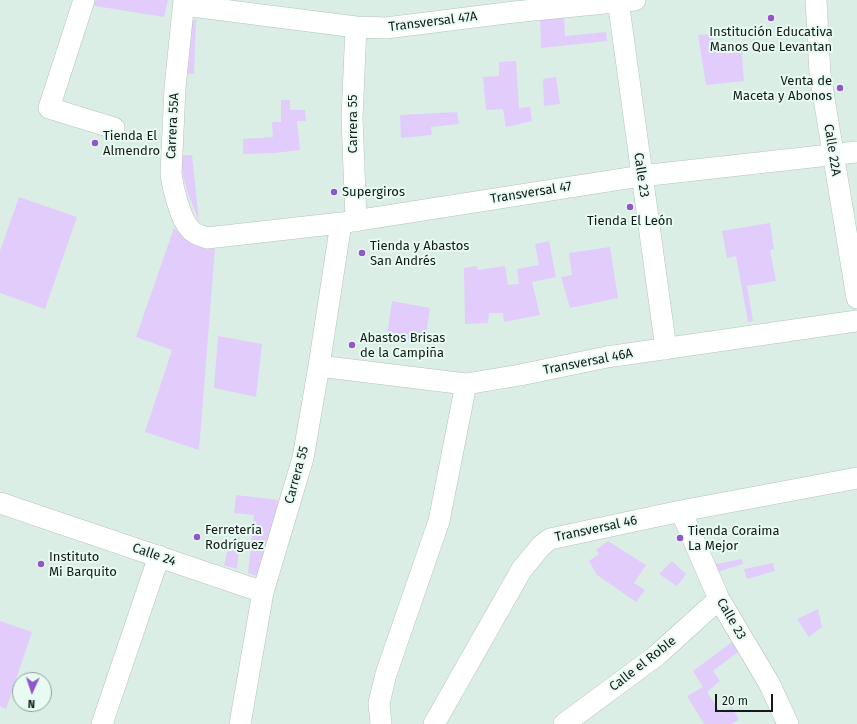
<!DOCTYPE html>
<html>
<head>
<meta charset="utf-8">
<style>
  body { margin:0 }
  #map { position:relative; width:857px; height:724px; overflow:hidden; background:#dbeee5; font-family:"Fira Sans",sans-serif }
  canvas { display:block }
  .north { position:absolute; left:12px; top:672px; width:40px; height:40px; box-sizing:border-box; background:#e8fbf3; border:1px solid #93a19b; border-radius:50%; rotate:183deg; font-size:11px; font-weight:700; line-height:16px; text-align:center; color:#131a17 }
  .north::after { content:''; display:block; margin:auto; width:14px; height:18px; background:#9355cb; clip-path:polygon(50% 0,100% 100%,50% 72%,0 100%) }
  .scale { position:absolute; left:715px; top:694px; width:58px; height:18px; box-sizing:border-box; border:2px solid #131a17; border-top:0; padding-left:5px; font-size:12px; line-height:14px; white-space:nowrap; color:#131a17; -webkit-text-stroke:3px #e8fbf3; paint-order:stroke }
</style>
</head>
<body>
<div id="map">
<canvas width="857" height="724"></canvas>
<div class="north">N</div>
<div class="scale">20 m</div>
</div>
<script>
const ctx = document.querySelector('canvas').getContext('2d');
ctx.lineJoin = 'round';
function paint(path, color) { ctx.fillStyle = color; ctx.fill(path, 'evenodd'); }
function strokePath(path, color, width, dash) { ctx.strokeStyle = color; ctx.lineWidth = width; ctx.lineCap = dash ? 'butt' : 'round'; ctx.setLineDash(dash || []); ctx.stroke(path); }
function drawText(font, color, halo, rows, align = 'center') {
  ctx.font = font + ' "Fira Sans",sans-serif'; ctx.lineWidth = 4; ctx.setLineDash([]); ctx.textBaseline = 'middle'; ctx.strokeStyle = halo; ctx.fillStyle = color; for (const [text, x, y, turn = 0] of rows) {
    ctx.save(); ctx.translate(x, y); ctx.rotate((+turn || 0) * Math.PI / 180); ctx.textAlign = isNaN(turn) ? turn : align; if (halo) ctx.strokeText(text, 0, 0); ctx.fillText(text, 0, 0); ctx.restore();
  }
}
paint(new Path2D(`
  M90,0H168L164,17L89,5Z
  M564,14L565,36L606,32L607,41L541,48L540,15Z
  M189,20H196L194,74L184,73Z
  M712,34L714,46L741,43L744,81L706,85L698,35Z
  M516,61L519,108L530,107L532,121L506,127L503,109L486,110L483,77L499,76V62Z
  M556,77L560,104L544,106L543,79Z
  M281,100H290V110H305L306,121H297L300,150L275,153L243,154V139L273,137L272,122H281Z
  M457,112L459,124L431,127L432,135L401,138L400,115Z
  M181,155H192L199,221C190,199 181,179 181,155Z
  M19,197L77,217L45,309L0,293V251Z
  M770,223L774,249L770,250L776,281L747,286L753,321L748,322L736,256L727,258L722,231Z
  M174,228L195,245L215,249L199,450L145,432L172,350L136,337Z
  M549,241L556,277L532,282L540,315L504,322L503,313H489L488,323L465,324L464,268L477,266L478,270L505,266L508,285L519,284L517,269L539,265L535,244Z
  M610,247L618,298L570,308L561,277L572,275L569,253Z
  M392,301L430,308L425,341L387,336Z
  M218,336L262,344L256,397L214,388Z
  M236,495L279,500L257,576L248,573L254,515L234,513Z
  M237,537H240L237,569L224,565L230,542L236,543Z
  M608,541L646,565L634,583L645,590L636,602L597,575L589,561L599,554L596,550Z
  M742,559L743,564L714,573L711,565Z
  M672,561L686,574L677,586L659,574Z
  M773,563L775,571L747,579L744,569Z
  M818,609L822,627L809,637L797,619Z
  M0,621L32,632L6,709L0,706Z
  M732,642L738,652L713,671L720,681L707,692L721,713L732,707L739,720L731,724H704L687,696L703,687L693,671Z`), '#e2ccfc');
const minor = new Path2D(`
  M84,0L49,108L114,128
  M184,0L175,88L171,174C173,189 180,218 190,229C194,234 201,236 207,238L341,223L641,176L857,152
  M618,0L666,349
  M816,0L820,74L857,298
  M184,5L356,27L386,28L514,12L635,0
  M356,27L352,118L356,221
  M319,366L466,384L520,375L607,357L857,321
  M0,503L263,592
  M681,511L719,599L769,683L788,724
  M102,724L159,556
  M240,724L263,592L303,458L319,366L341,223
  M381,724L379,703L386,674L439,521L466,384
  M434,724L522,569L541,546L550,539L681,511L857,478
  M564,724L656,656L719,599`);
strokePath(minor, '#b2c4bc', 22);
strokePath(minor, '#fff', 21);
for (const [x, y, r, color] of [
  [771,18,4,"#9355cb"],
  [840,88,4,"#9355cb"],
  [95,143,4,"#9355cb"],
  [334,192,4,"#9355cb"],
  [630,207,4,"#9355cb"],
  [362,253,4,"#9355cb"],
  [352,345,4,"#9355cb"],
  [197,537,4,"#9355cb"],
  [680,538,4,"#9355cb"],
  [41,564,4,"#9355cb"]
]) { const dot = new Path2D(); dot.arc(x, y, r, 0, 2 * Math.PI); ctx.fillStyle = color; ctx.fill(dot); strokePath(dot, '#e8fbf3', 1.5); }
drawText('13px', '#131a17', '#e8fbf3', [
  ["Transversal 47A",433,22,-7],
  ["Carrera 55",353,124,-90],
  ["Carrera 55A",173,126,-87],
  ["Calle 22A",832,150,81],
  ["Calle 23",641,175,82],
  ["Transversal 47",531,193,-9],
  ["Transversal 46A",588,362,-11],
  ["Carrera 55",297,475,-75],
  ["Transversal 46",596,529,-12],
  ["Calle 24",154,555,19],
  ["Calle 23",731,619,60],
  ["Calle el Roble",643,664,-38]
]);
drawText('13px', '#131a17', '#e8fbf3', [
  ["Institución Educativa",771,32,"center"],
  ["Manos Que Levantan",771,47,"center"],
  ["Venta de",832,81,"right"],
  ["Maceta y Abonos",832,96,"right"],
  ["Tienda El",103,136],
  ["Almendro",103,151],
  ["Supergiros",342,192],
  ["Tienda El León",630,221,"center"],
  ["Tienda y Abastos",370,246],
  ["San Andrés",370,261],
  ["Abastos Brisas",360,338],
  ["de la Campiña",360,353],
  ["Ferretería",205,530],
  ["Rodríguez",205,545],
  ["Tienda Coraima",688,531],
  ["La Mejor",688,546],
  ["Instituto",49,557],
  ["Mi Barquito",49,572]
], 'left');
</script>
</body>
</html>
